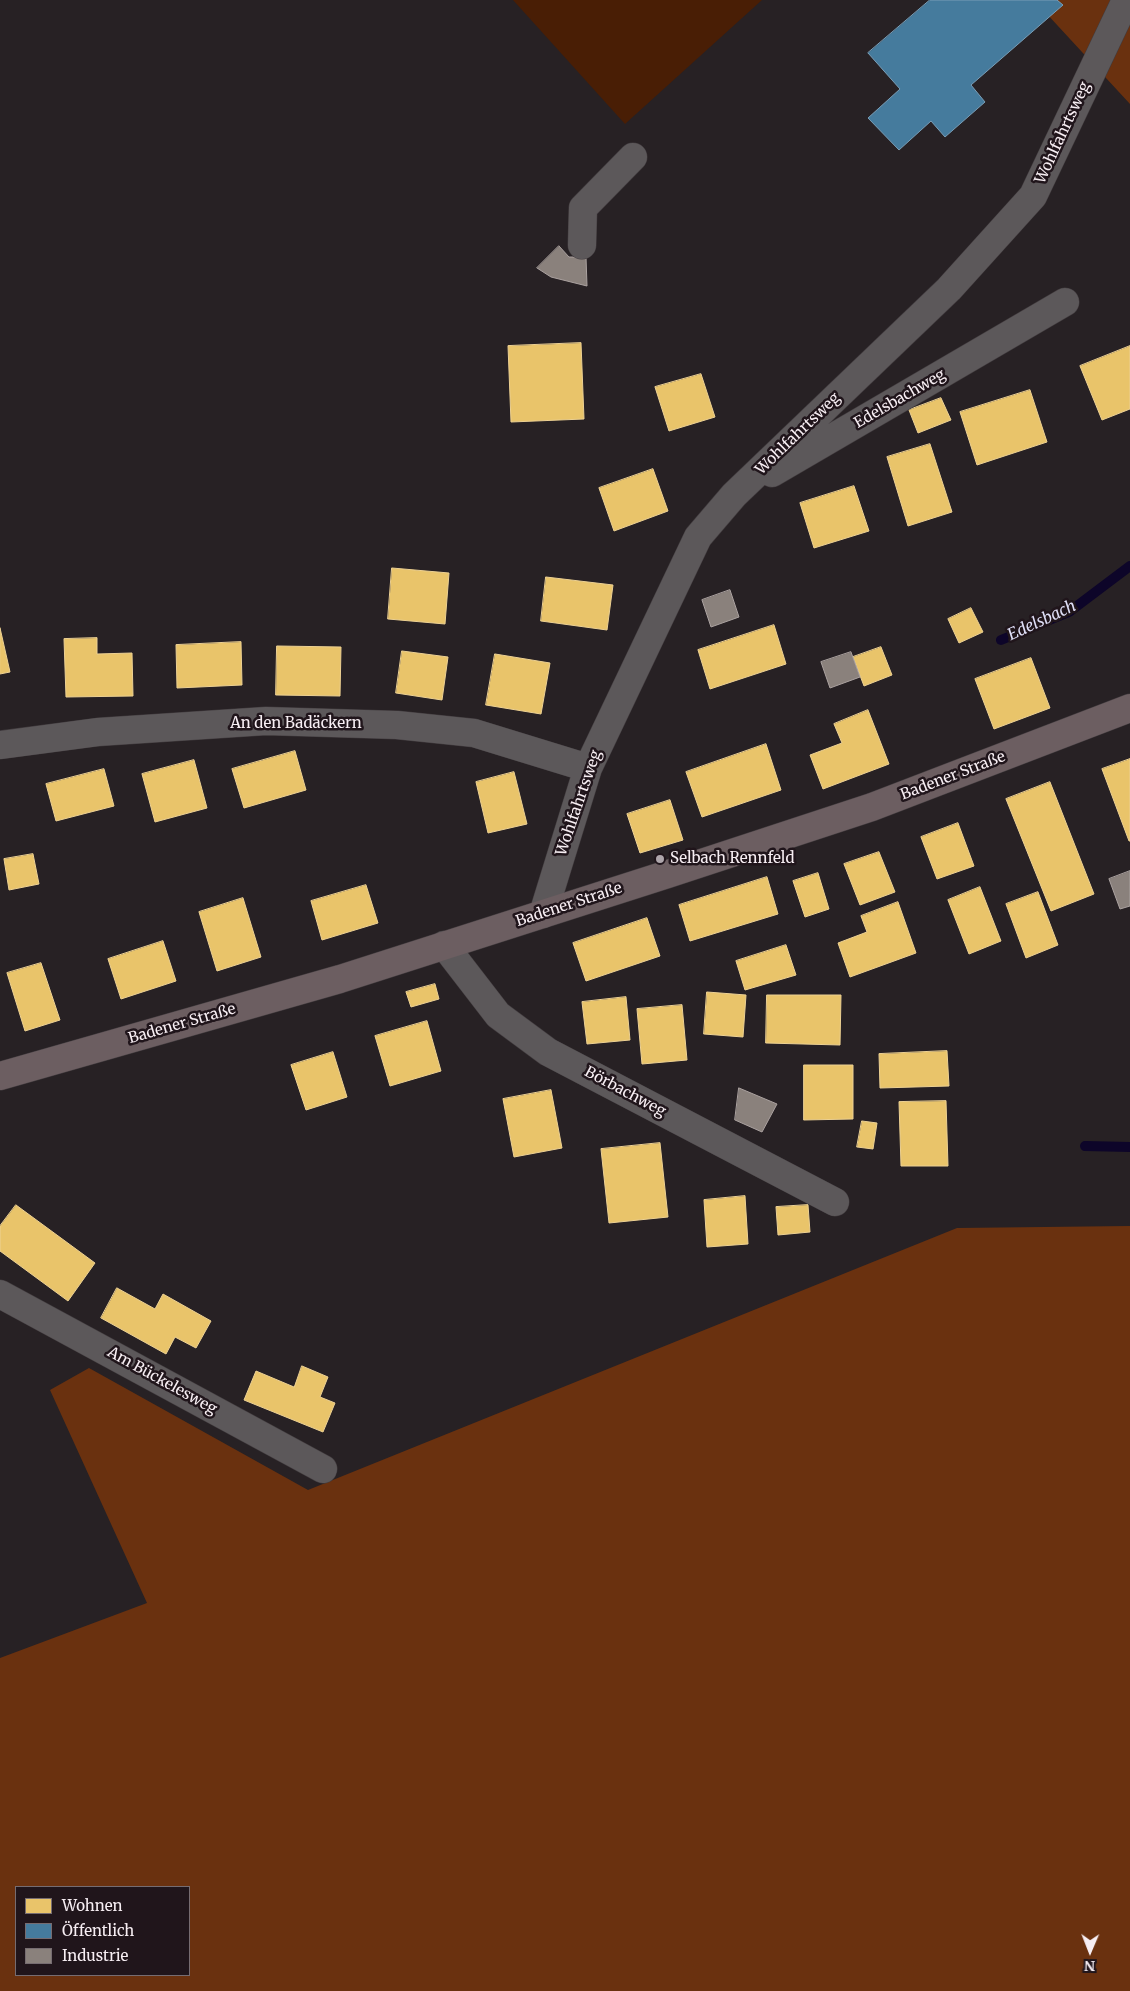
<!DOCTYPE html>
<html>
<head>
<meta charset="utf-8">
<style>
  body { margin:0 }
  #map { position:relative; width:1130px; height:1991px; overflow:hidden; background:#272124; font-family:Merriweather,serif }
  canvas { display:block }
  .legend { position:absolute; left:15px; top:1886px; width:175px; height:90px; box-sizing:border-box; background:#20151b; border:1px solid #766c71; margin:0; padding:6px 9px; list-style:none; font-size:15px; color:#f7eef3 }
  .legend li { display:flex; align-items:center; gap:10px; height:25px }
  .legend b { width:25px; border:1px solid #766c71 }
  .north { position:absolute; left:1065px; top:1926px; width:50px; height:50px; -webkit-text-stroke:4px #20151b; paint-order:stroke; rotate:181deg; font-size:14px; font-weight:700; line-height:20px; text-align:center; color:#f7eef3 }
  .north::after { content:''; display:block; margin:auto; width:18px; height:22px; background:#f7eef3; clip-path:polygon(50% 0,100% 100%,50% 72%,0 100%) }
</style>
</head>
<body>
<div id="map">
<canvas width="1130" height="1991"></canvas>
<ul class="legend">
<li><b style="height:14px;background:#e9c46a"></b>Wohnen</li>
<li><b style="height:14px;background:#457b9d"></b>Öffentlich</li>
<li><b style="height:14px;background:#8a817c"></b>Industrie</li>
</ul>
<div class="north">N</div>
</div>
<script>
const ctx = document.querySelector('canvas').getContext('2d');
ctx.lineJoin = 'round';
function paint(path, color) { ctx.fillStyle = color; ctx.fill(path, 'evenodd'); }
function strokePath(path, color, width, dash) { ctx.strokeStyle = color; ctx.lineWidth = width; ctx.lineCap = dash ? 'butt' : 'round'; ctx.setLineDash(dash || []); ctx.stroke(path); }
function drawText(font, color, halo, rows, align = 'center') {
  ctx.font = font + ' Merriweather,serif'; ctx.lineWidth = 5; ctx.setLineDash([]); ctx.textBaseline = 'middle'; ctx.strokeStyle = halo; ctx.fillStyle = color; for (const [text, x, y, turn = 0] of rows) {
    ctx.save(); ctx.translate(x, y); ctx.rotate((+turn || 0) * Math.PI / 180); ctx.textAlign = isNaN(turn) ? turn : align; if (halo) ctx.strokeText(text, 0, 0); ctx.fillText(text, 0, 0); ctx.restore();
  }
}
paint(new Path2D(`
  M513,0H762L625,124Z`), '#491e05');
paint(new Path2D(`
  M1034,0H1130V104Z
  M1130,1226V1991H0V1658L147,1603L50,1390L89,1368L308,1490L957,1228ZM189,1887V1975H16V1887Z`), '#6a310f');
const homes = new Path2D(`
  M581,343L584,419L511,422L508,346Z
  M1130,346V409L1102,420L1080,366Z
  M701,374L715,417L669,431L655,387Z
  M1030,390L1047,442L977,465L960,412Z
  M941,398L951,420L918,433L909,410Z
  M930,444L952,512L908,526L887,457Z
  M653,469L668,511L614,531L599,488Z
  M854,486L869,531L814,548L800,503Z
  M392,568L449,573L445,624L388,619Z
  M546,577L613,585L607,630L541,621Z
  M971,608L983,632L959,643L948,619Z
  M774,625L786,664L710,689L698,650Z
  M0,628L10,672L0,674Z
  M97,638V654L132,653L133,696L66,697L64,639Z
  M241,642L242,685L177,688L176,645Z
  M277,646L341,647L340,696L276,695Z
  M881,647L892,675L864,686L853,657Z
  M402,651L448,657L442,700L396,693Z
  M495,654L550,663L541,714L486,705Z
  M1031,658L1050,708L994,729L975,679Z
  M868,710L889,764L823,789L810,755L842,743L834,724Z
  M766,744L781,790L702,817L686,772Z
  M295,751L306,790L244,808L232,769Z
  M1130,759V841H1129L1102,769Z
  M194,760L207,808L155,822L142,774Z
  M104,769L114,806L56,821L46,784Z
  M514,772L527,824L488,833L476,782Z
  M1050,782L1094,894L1051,911L1006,799Z
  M670,800L683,840L640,853L627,814Z
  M958,823L974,866L937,879L921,837Z
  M879,852L895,892L860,905L844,864Z
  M33,854L39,884L9,890L4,859Z
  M818,873L829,909L805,917L793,881Z
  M767,877L778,914L690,941L679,905Z
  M366,885L378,923L322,940L311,901Z
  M980,887L1001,941L969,954L948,900Z
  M1038,892L1058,945L1026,958L1006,904Z
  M243,898L261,957L217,971L199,912Z
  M898,902L916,953L850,977L838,943L867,932L861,916Z
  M647,918L660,956L586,981L573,943Z
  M163,941L176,981L121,999L108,959Z
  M786,945L796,975L745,990L736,961Z
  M41,963L60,1020L25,1031L7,973Z
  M435,984L439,999L411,1007L406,992Z
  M707,992L746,995L743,1037L704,1034Z
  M767,995H841L840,1045L766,1043Z
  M626,997L630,1040L587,1044L582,1002Z
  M682,1005L687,1060L642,1064L637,1009Z
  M427,1021L441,1071L390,1086L375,1036Z
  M947,1051L949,1086L880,1088L879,1054Z
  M333,1052L347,1097L306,1110L291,1065Z
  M804,1065H853V1119L804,1120Z
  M551,1090L562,1148L514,1157L503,1099Z
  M946,1101L948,1166H901L899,1102Z
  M862,1121L877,1123L873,1149L857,1147Z
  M660,1143L668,1217L609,1223L601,1149Z
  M745,1196L748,1244L707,1247L704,1200Z
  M16,1205L95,1263L68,1301L0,1251V1226Z
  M808,1205L810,1232L778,1235L776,1207Z
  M117,1288L155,1309L163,1294L211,1321L196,1348L175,1337L166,1354L101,1318Z
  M302,1366L328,1377L320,1397L335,1403L323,1432L244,1400L256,1371L294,1387Z`);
paint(homes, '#e9c46a');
strokePath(homes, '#edd193', 1);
const public = new Path2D(`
  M930,0H1057L1063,5L971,85L985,102L945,137L931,121L899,150L868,118L900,89L868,53Z`);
paint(public, '#457b9d');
strokePath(public, '#7a9eb7', 1);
const industry = new Path2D(`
  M559,246L569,257H586L587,286L551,277L537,268Z
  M730,590L739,617L711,627L702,600Z
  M851,652L860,677L830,688L821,662Z
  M1130,871V906L1120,909L1109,879Z
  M739,1088L777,1104L762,1132L735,1120Z`);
paint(industry, '#8a817c');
strokePath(industry, '#aba2a0', 1);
strokePath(new Path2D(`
  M1001,640L1069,612L1130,566
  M1085,1146L1130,1147`), '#0d0529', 10);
const minor = new Path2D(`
  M582,245L583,208L633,157
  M772,473L1065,302
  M0,745L98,732L266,721L397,725L474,733L588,768
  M543,914L588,768L698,537L734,495L949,289L1033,196L1126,0
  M444,945L498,1015L548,1052L835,1202
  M0,1294L323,1469`);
const major = new Path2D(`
  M0,1076L340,979L668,874L872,807L1130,708`);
strokePath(minor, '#423c3f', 29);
strokePath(major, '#423c3f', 29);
strokePath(minor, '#5c585a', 28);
strokePath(major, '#6c5e61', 28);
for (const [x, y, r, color] of [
  [660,859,5,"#aea6ab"]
]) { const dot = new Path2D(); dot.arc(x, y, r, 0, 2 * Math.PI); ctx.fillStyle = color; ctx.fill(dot); strokePath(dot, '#20151b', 2); }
drawText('15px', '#f7eef3', '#20151b', [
  ["Wohlfahrtsweg",1063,133,-65],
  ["Edelsbachweg",900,399,-30],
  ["Wohlfahrtsweg",798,434,-44],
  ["An den Badäckern",296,724],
  ["Badener Straße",953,776,-21],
  ["Wohlfahrtsweg",579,803,-71],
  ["Badener Straße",569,905,-18],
  ["Badener Straße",182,1024,-16],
  ["Börbachweg",625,1092,28],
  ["Am Bückelesweg",162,1381,29]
]);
drawText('15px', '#f7eef3', '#20151b', [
  ["Selbach Rennfeld",670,859]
], 'left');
drawText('italic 16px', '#dfdff7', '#20151b', [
  ["Edelsbach",1042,621,-25]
]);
</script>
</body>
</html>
